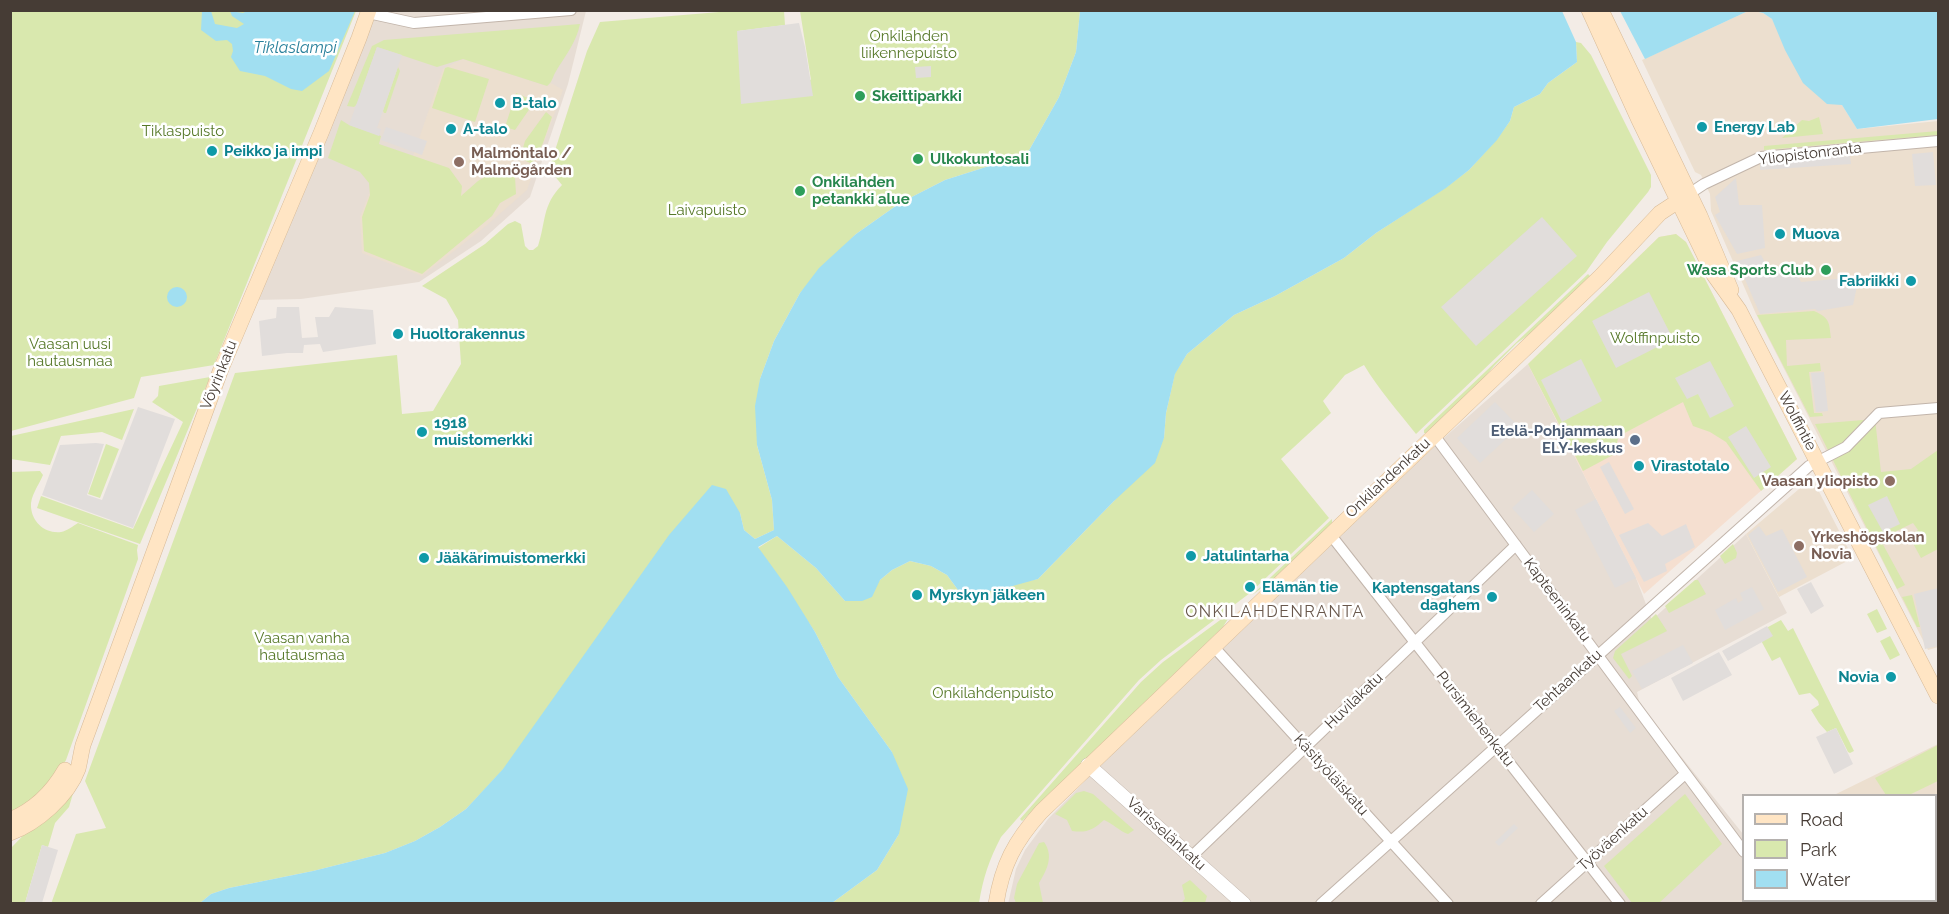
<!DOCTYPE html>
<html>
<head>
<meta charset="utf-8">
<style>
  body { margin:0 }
  #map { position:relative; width:1949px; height:914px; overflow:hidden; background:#f3ece6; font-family:Raleway,sans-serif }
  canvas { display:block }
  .frame { position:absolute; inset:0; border:12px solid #463c35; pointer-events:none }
  .legend { position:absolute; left:1742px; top:794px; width:195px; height:108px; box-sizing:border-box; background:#fff; border:2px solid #b5b1ae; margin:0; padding:8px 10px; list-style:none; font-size:18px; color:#463c35 }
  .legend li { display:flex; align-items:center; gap:12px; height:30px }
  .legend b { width:30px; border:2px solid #b5b1ae }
</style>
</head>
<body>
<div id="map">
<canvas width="1949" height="914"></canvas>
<div class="frame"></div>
<ul class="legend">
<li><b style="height:8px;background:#ffe5c4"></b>Road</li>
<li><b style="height:16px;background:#d9e8ae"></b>Park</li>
<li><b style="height:16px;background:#a1dff1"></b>Water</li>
</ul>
</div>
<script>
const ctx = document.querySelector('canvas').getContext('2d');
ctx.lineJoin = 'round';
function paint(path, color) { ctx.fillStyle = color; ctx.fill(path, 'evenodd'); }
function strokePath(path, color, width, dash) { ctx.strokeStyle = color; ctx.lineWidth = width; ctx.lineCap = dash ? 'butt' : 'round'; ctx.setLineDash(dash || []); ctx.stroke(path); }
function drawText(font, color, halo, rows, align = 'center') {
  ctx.font = font + ' Raleway,sans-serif'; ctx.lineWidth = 5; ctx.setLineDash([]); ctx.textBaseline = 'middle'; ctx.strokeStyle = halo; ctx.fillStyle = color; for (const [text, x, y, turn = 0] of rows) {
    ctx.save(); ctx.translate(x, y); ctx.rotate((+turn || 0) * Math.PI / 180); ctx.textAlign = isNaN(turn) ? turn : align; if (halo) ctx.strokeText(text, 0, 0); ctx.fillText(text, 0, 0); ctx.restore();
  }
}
paint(new Path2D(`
  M377,11H592H586L568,84L530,197L481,241L419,282L301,299L255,300Z
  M1528,364L1636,578L1652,620L1746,534L1787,613L1637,692L1640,705L1743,834L1744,900H1864L1865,903L1008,904L1016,869L1025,850L1048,819L1092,774L1437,444Z`), '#e7ddd4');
paint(new Path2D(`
  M1676,234L1686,242L1797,459L1644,594L1528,364L1659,237Z`), '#f5dfd0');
paint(new Path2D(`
  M1754,11L1763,13L1772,19L1778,30L1842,105L1857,129L1938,121V647L1928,650L1756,314L1711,211L1710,194L1701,175L1695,172L1642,60L1746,12Z
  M463,59L547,86L551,83L563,90L527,190L486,226L422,276L362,253L360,217L387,147L413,156L443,69Z
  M1812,478L1853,558L1779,597L1746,534Z
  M1938,744V891L1936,893V796H1832Z`), '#ecdfcf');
paint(new Path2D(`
  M10,11H356L214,365L141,377L134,398L11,431Z
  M731,11H784L785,25L738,31L811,80L800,11H1080L1076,52L1059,97L1027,154L945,180L900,203L856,234L800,293L774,341L760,379L757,445L772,500L774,530L755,539L744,530L740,513L485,789L466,809L440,827L415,841L385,853L313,871L229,888L211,894L200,903L51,904L76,834L106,828L85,781L235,373L397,355L402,414L433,411L461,364L458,320L446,299L422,286L485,244L508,224L515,221L521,224L525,246L529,250H533L538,246C546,222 542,205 562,185L549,169L587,51L600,22Z
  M580,24C576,44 564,57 555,73C552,79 552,82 547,86L463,59L437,67L377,47L357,104L354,107L347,106L372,46L384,40Z
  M1576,42L1581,43L1591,55L1651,175V187L1648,192L1607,242L1586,272L1416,434C1398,411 1379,390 1364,365L1345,375L1323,401L1331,413L1281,459L1329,518L1250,593L1161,660L1139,680L1001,837C989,860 983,878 979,903H832L877,870L899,834L892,752L838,677L815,632L758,548L777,536L816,568L845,601L880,580L892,570L910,561L931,566L947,575L961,594L1038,579L1114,501L1164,438L1166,413L1175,373L1187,354L1234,315L1275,296L1344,258L1376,233L1445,188L1469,170L1497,139L1510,121L1514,107L1540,94L1548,83L1577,62Z
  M398,67L400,71L386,113H384L383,111Z
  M448,67L489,79L475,122L432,108L445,68Z
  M516,93L535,101L515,130L505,127Z
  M546,112L552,117L543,143L532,164L520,158L525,141Z
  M1819,117L1823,134L1782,138L1802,120L1809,121Z
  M341,120L349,125L381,136L379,144L449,168L462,186L461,196L478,181L498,169L515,177L516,194L500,203L492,216L422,274L364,251L362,217L370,195L369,183L360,172L328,158Z
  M1938,131V135L1764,150V146Z
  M1676,234L1686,242L1797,459L1761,491L1726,442L1710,432L1693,426L1683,402L1619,436L1613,455L1583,471L1528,364L1659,237Z
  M1588,274L1591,277L1537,329L1517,343L1494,366L1480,383L1427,433H1424V430Z
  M1814,311C1830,318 1829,322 1831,338L1786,340L1787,366L1820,363L1821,371L1809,372L1814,413H1822L1823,416L1810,417L1757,315Z
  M210,377L140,544L37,508L41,496L133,529L183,422L152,402L158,396L159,386Z
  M134,409L122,440L102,432L61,436L50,465L11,459V436Z
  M1875,419L1881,472L1911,469L1938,450V549L1921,558L1909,536L1918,530L1913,523L1880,539L1905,585L1897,589L1815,424Z
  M106,444L119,449L100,498L88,494Z
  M40,471L43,475C39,485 30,496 31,507C32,522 45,534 61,532C67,531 73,526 78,523L138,545L137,550L138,559L66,760C52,787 35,798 10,815V472Z
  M1332,519V524L1278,576L1252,595Z
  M1733,544L1737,553L1736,558L1725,564L1720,556Z
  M1695,580H1698L1706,594L1669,613L1665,606Z
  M1912,595L1920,627H1917L1902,597Z
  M1877,609L1887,629L1877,633L1867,614Z
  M1656,614L1667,631L1621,654L1632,676L1629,679L1613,658L1615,651Z
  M1227,615L1229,617L1223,627L1022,821L1020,819L1141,682L1163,662Z
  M1781,620L1788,631L1793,628L1854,751L1850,753L1848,752L1836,728L1827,732L1819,723L1811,710L1819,705L1818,701L1810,693L1799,695L1780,657L1772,661L1757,633Z
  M1890,636L1900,655L1890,660L1880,641Z
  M1938,745V781L1909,795H1886L1875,778Z
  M77,780L69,807L55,823L48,847L42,845L25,903L11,904V848Z
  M1084,791L1093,794L1134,830L1128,834C1121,832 1112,823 1104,820C1093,830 1087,833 1072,831L1067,820L1055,814L1076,793Z
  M1685,794L1722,844L1659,903H1632L1604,866Z
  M1938,830V881L1936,883V832Z
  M1044,842C1054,856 1047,870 1039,883L1043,903H1016L1014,898L1017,884L1039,843Z
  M1190,880L1207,896L1205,903H1181L1185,899L1182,885Z`), '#d9e8ae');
paint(new Path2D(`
  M799,23L805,47L813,96L741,104L737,31Z
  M377,47L402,55L377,128L381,129L379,136L349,125Z
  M931,66V77L916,78L915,67Z
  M386,127L427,141L422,155L381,140Z
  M1933,152L1936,185L1915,186L1912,154Z
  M1850,156L1851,164L1760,170V163Z
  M1736,178L1739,205H1762L1765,248L1737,254L1715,215L1720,212L1715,197Z
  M1542,217L1577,256L1476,346L1441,307Z
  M1761,255L1770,272L1794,269L1801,282L1859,277L1853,305L1818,311L1815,309L1760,314L1737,261Z
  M1649,292L1673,339L1616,368L1592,321Z
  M277,307H299L302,338L318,337L315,317H329L335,307L373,310L376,344L323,352L320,344L304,345L303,353H287L262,356L259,321L276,318Z
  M1581,359L1602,401L1562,422L1541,380Z
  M1710,361L1734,406L1710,418L1698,394L1687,399L1675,378Z
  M1824,372L1828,411L1816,412L1811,373Z
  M1495,402L1519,427L1480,463L1457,438Z
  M138,407L175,419L133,528L42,495L60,445L96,443L104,444L87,495L102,500Z
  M1746,426L1771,467L1754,478L1728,437Z
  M1609,462L1634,509L1625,514L1600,467Z
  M1532,490L1554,514L1534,532L1512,508Z
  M1887,496L1900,524L1883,532L1868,505Z
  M1596,499L1636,578L1615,588L1575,510Z
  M1648,523L1662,536L1686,524L1695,547L1665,564L1667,571L1644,582L1619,535Z
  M1759,526L1766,536L1782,529L1807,577L1778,592L1748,535Z
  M1811,582L1824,606L1811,614L1797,589Z
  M1752,587L1764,609L1725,630L1715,610L1736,598L1738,603L1743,600L1740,593Z
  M1938,588V646L1925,649L1914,594Z
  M1767,626L1773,636L1728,661L1722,651Z
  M1683,645L1693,663L1642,689L1632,671Z
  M1719,652L1732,675L1683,701L1671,678Z
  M1620,707L1636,728L1630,733L1614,711Z
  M1836,728L1853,764L1834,774L1816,737Z
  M1514,824L1518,828L1499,846L1495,842Z
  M42,845L58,850L42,903H25Z`), '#e1dddb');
paint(new Path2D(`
  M247,11V10L355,11L329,71L302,91L291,89L265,76L240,71L231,57L233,51L232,44L227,40L216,41L201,30L202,11H211L215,24L237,28L244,24L232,16L230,11L243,13Z
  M1080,11H1562L1576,42L1577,62L1548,83L1540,94L1514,107L1510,121L1497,140L1469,170L1446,188L1376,233L1344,258L1275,296L1234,315L1187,354L1175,374L1166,413L1164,438L1155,463L1114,501L1038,579L998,590L961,594L947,575L931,566L910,561L892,570L880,580L872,597L862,601H845L816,568L777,536L758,547L787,587L815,632L838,677L892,752L908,789L899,834L877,870L832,903H200L211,894L229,888L313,871L385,853L415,841L440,827L466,809L503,769L669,535L712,485L726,489L740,513L744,530L755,539L774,530L772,500L757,445L755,406L760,379L774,341L800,293L819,268L856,234L900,203L945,180L1027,154L1059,97L1076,52Z
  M1620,11H1938V119L1857,129L1842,105L1827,104L1803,83L1785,50L1772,19L1763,13L1754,11L1746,12L1645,59Z
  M167 297a10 10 0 1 1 20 0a10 10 0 1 1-20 0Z`), '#a1dff1');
const minor = new Path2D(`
  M368,13L414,23L571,10
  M1689,194L1704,184L1761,157L1938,141
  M1434,435L1744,852
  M1330,534L1620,904
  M1213,646L1448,904
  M1191,857L1516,545
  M1779,900L1782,904
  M1321,904L1809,466L1846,447L1879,413L1938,408
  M1541,904L1685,774`);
const tertiary = new Path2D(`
  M1088,765L1244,904`);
const secondary = new Path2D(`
  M1589,10L1638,118L1714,275L1739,310L1938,696
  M1601,10L1700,216L1731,290
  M10,820C34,810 53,791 65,770
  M10,833C37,823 68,796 78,769C80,761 81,753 83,745L221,369L321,133L359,38L369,10
  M996,904C1002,865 1015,841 1041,812L1601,276L1660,213L1689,194`);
strokePath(minor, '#c2b5ab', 12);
strokePath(tertiary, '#c2b5ab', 15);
strokePath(secondary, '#d7ba97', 16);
strokePath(minor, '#fff', 10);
strokePath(tertiary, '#fff', 14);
strokePath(secondary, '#ffe5c4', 15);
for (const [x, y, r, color] of [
  [860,96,6,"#2e9e5b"],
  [500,103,6,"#0f9aa8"],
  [1702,127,6,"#0f9aa8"],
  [451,129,6,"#0f9aa8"],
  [212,151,6,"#0f9aa8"],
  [918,159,6,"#2e9e5b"],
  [459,162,6,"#8d6e63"],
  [800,191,6,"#2e9e5b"],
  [1780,234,6,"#0f9aa8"],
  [1826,270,6,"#2e9e5b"],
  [1911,281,6,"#0f9aa8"],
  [398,334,6,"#0f9aa8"],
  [422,432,6,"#0f9aa8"],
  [1635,440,6,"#5c6f8a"],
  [1639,466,6,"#0f9aa8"],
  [1890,481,6,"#8d6e63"],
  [1799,546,6,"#8d6e63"],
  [1191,556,6,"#0f9aa8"],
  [424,558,6,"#0f9aa8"],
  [1250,587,6,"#0f9aa8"],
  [917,595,6,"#0f9aa8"],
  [1492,597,6,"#0f9aa8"],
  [1891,677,6,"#0f9aa8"]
]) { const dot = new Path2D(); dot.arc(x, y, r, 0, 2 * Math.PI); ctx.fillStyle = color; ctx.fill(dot); strokePath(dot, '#fff', 2); }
drawText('15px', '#567828', '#fff', [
  ["Onkilahden",909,36],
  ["liikennepuisto",909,53],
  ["Tiklaspuisto",183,131],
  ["Laivapuisto",707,210],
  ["Wolffinpuisto",1655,338],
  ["Vaasan uusi",70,344],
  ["hautausmaa",70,361],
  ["Vaasan vanha",302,638],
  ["hautausmaa",302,655],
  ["Onkilahdenpuisto",993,693]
]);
drawText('bold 15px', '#27864d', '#fff', [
  ["Skeittiparkki",872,96],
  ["Ulkokuntosali",930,159],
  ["Onkilahden",812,182],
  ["petankki alue",812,199],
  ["Wasa Sports Club",1814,270,"right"]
], 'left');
drawText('bold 15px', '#0d838f', '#fff', [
  ["B-talo",512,103],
  ["Energy Lab",1714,127],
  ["A-talo",463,129],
  ["Peikko ja impi",224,151],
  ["Muova",1792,234],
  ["Fabriikki",1899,281,"right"],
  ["Huoltorakennus",410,334],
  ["1918",434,423],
  ["muistomerkki",434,440],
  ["Virastotalo",1651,466],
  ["Jatulintarha",1203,556],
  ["Jääkärimuistomerkki",436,558],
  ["Elämän tie",1262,587],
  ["Kaptensgatans",1480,588,"right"],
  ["daghem",1480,605,"right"],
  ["Myrskyn jälkeen",929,595],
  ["Novia",1879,677,"right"]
], 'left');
drawText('bold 15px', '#785e54', '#fff', [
  ["Malmöntalo /",471,153],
  ["Malmögården",471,170],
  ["Vaasan yliopisto",1878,481,"right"],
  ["Yrkeshögskolan",1811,537],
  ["Novia",1811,554]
], 'left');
drawText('15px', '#463c35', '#fff', [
  ["Yliopistonranta",1810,154,-7],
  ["Vöyrinkatu",219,375,-68],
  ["Wolffintie",1797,421,62],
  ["Onkilahdenkatu",1388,478,-43],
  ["Kapteeninkatu",1557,600,53],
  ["Tehtaankatu",1568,681,-42],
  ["Huvilakatu",1354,701,-44],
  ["Pursimiehenkatu",1475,719,52],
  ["Käsityöläiskatu",1331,775,48],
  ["Varisselänkatu",1166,834,42],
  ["Työväenkatu",1613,839,-42]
]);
drawText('bold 15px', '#4e5e75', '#fff', [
  ["Etelä-Pohjanmaan",1623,431],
  ["ELY-keskus",1623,448]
], 'right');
drawText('italic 16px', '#29809b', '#fff', [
  ["Tiklaslampi",295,48]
]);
ctx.letterSpacing = '1.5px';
drawText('16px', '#69584c', '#fff', [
  ["ONKILAHDENRANTA",1275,612]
]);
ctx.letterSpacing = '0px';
</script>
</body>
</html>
